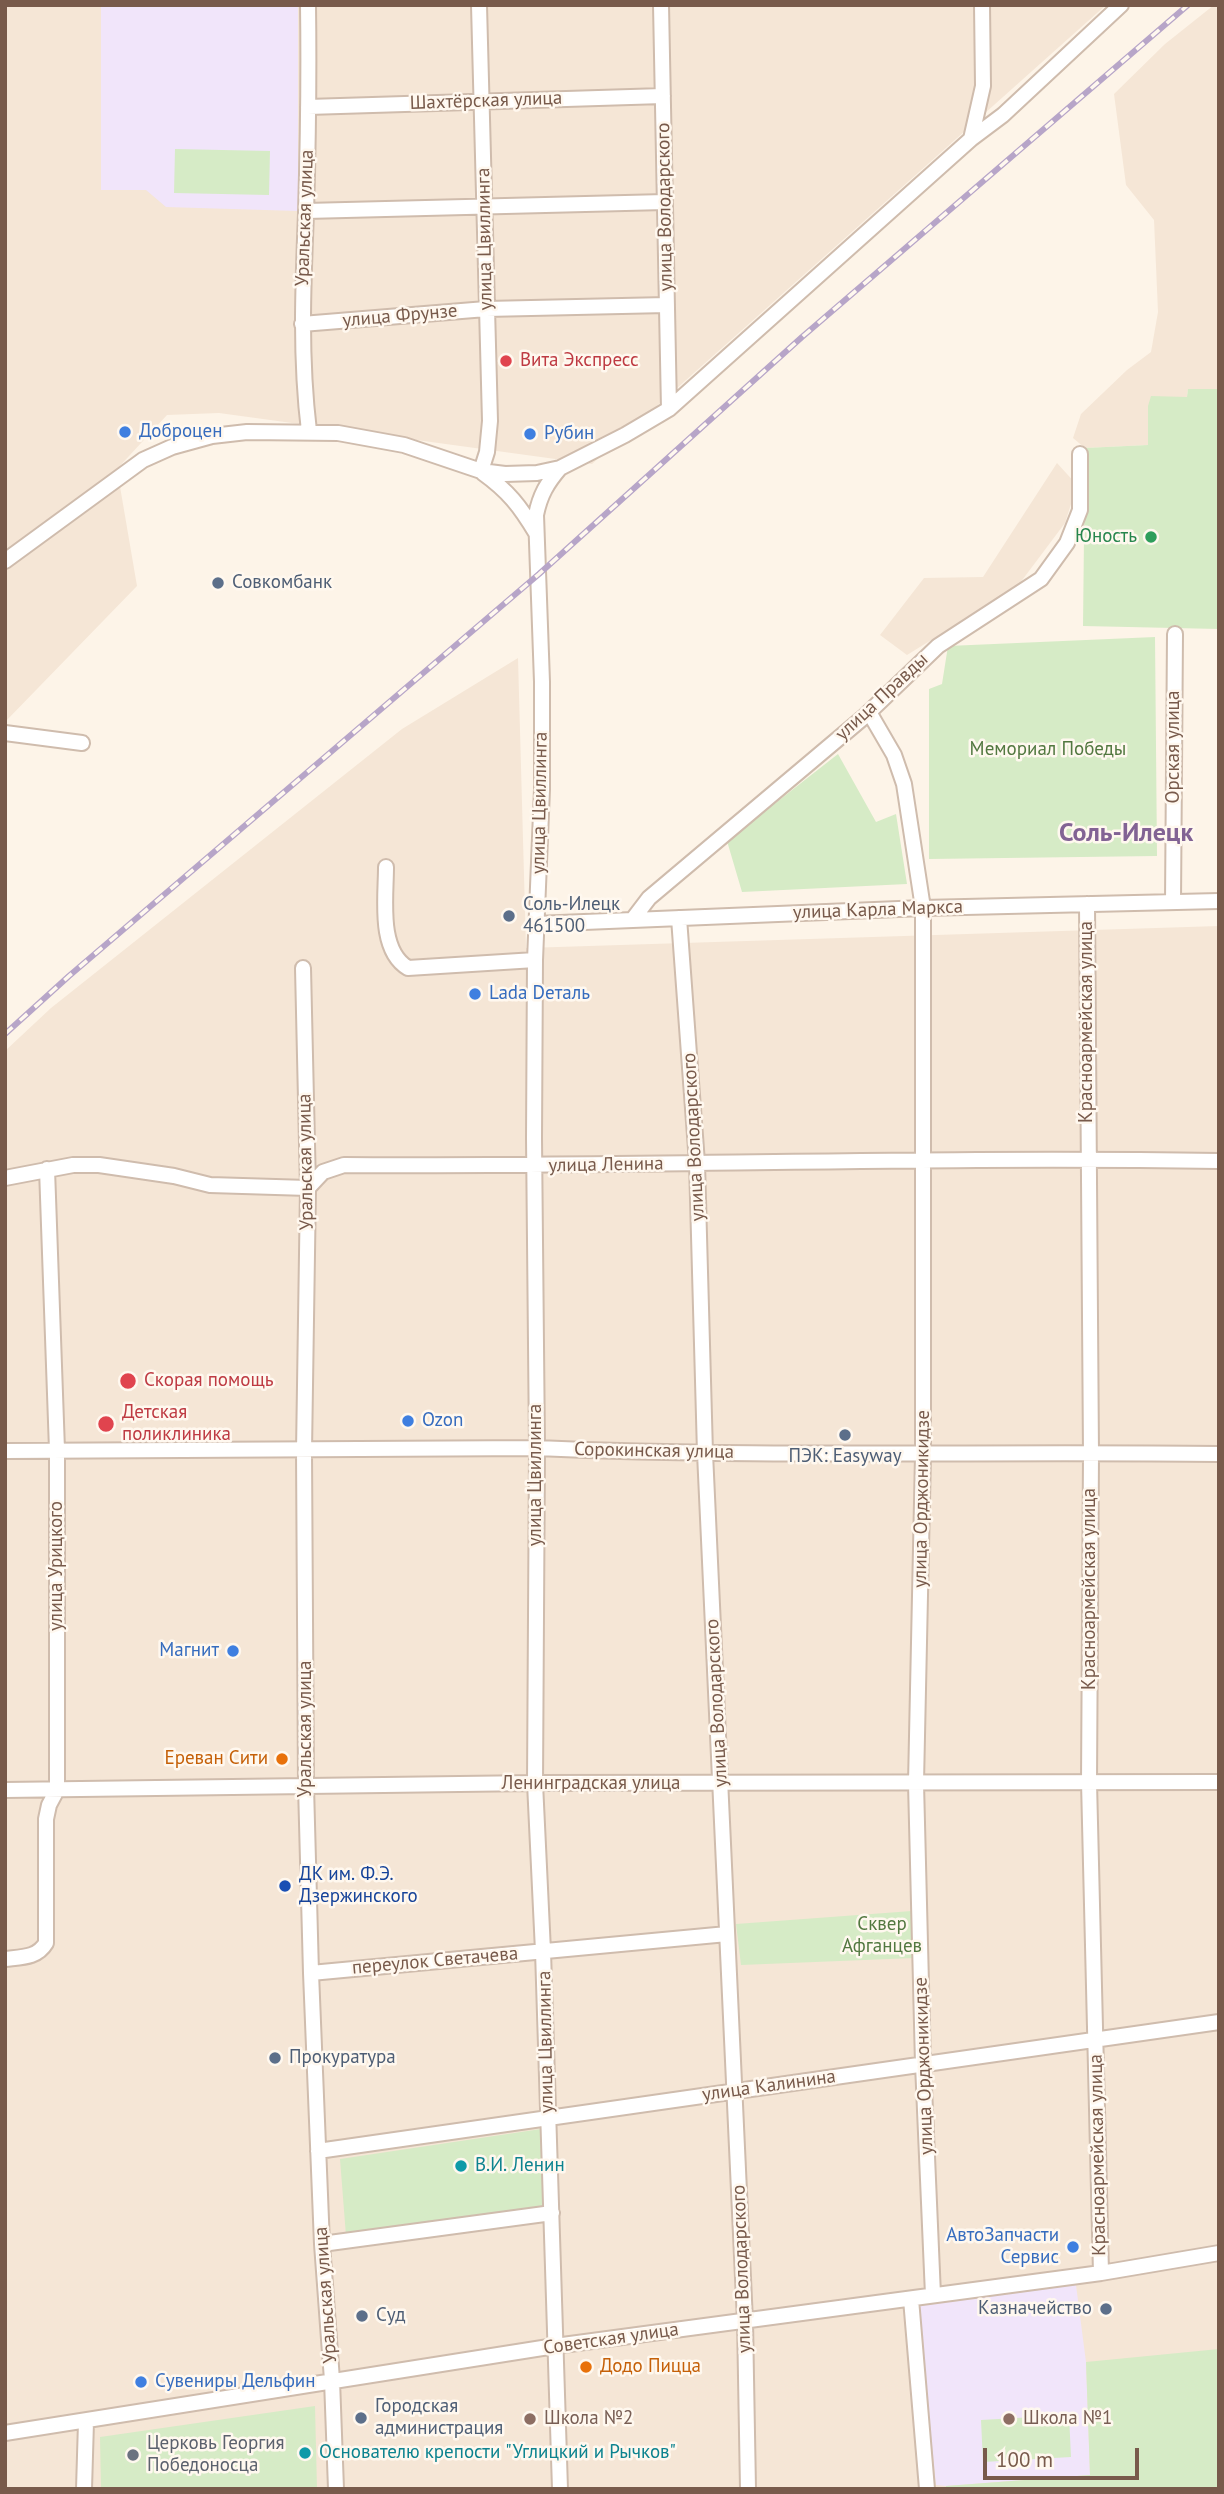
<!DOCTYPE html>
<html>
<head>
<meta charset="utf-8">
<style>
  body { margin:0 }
  #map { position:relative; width:1224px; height:2494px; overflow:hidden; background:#fdf4e8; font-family:"PT Sans",sans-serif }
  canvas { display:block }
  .frame { position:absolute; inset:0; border:7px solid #785a4b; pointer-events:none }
  .scale { position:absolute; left:983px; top:2448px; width:156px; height:32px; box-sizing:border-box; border:4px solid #785a4b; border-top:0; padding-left:9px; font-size:21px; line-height:24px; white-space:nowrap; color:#785a4b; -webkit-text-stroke:5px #fff8ef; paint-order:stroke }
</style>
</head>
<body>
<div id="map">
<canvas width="1224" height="2494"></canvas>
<div class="frame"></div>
<div class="scale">100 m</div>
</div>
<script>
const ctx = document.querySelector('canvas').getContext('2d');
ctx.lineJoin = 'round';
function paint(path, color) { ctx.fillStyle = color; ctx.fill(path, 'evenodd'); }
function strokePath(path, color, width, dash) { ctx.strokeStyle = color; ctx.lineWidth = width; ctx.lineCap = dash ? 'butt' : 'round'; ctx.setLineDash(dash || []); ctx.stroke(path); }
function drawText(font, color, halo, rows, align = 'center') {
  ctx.font = font + ' "PT Sans",sans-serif'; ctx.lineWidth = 5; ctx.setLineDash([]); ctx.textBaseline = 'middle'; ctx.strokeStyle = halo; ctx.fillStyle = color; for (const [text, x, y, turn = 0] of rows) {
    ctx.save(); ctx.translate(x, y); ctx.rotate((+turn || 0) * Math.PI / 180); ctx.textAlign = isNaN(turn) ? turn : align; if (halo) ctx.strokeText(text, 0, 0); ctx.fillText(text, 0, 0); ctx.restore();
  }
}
paint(new Path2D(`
  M5,5H1106L592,464L219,413L167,415L117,469L137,586L5,722Z
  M1214,5H1219V389H1188L1187,397L1148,406V445L1085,448L1073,438L1081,414L1127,370L1151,352L1158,312L1154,220L1126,185L1114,94L1165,44Z
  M1057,463L1077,485L1065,523L1017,587L907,655L880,635L924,578L983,577Z
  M518,658L526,948L1219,926V2489H5V1051L51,1008L402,729Z`), '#f5e6d6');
paint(new Path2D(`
  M101,5H298V211L166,207L146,190H101Z
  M1076,2285L1086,2362L1090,2475L946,2486L936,2485L918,2306Z`), '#f1e5fa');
paint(new Path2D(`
  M175,149L270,151L269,195L174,193Z
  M1188,389H1219V629L1083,626L1085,448L1148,445V406L1151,396L1187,397Z
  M1155,637L1157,856L929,859V689L942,684L948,646Z
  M838,754L876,822L896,814L907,884L742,892L727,841Z
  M912,1911L914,1958L741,1965L736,1924Z
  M541,2129L544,2208L346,2236L340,2159Z
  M1219,2349V2489H946V2486L1090,2475L1086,2362Z
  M315,2406L317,2489H101L100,2437Z
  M1069,2415L1071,2457L983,2462L981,2420Z`), '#d6ebc6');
const minor = new Path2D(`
  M308,5C309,75 308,144 306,213C303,286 300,358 309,431
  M479,5L490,421L487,452L481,471
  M661,5L669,409
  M308,107L663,96
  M971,139L983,86L982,5
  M306,211L665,202
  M302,324L486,309L667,305
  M483,473C508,491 520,506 536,533
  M5,561L143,460L172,447L212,436L247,432L338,433L404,445L481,471L505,474L537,473L560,468L625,435L669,409L971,139L1003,115L1121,5
  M869,712L894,755L904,784L923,908V1455L916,1783L923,2064L933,2295
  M5,733L82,743
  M386,867C386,898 378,950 408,968L535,960
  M1173,902L1175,634
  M1087,904L1091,1454L1089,1782L1101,2273
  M679,918L697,1163L705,1453L745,2321L748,2489
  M633,919L649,898L864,717L938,646L1041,579L1067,543L1080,510V454
  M536,924L923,908L1219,901
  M303,968L308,1188L304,1451L306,1786L311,1973L322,2244L332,2380L336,2489
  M5,1178L73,1165H99L174,1176L210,1185L308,1188
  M308,1188L323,1172L344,1165C635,1167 927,1156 1219,1161
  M5,1451L537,1448C764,1458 991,1451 1219,1454
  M5,1790L535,1783L1219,1782
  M5,1959C22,1957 37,1958 46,1943V1819L49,1805L57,1790V1450L47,1169
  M311,1973L727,1934
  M318,2151L1219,2022
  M322,2244L552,2213
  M911,2299L927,2489
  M5,2433L555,2346L1101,2273L1219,2253
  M84,2489L86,2422
  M560,2489L543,1951L535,1783L537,1448L534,1138L535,960L542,789V682L536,515C540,495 547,483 560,468`);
strokePath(minor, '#cfbcad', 18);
strokePath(minor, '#fff', 14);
const rail = new Path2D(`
  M5,1034L69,976L539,574L802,337L1188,5`);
strokePath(rail, '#b7a5c8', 6);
strokePath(rail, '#fff8ef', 3.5, [10]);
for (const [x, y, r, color] of [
  [506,361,7,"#e0444e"],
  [125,432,7,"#3f7fe0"],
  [530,434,7,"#3f7fe0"],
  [1151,537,7,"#2e9e5b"],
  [218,583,7,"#5c6f8a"],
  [509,916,7,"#5c6f8a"],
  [475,994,7,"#3f7fe0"],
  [128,1381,9,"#e0444e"],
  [408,1421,7,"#3f7fe0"],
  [106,1424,9,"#e0444e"],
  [845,1435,7,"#5c6f8a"],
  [233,1651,7,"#3f7fe0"],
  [282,1759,7,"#e8710a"],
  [285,1886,7,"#1a4fb4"],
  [275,2058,7,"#5c6f8a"],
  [461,2166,7,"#0f9aa8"],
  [1073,2247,7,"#3f7fe0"],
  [1106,2309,7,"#5c6f8a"],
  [362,2316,7,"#5c6f8a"],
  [586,2367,7,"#e8710a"],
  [141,2382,7,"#3f7fe0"],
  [361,2418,7,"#5c6f8a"],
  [530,2419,7,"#8d6e63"],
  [1009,2419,7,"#8d6e63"],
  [305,2453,7,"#0f9aa8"],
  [133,2455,7,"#6b7280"]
]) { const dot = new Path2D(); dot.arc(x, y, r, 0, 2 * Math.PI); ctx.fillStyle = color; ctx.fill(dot); strokePath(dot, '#fff8ef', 2.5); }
drawText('19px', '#785a4b', '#fff8ef', [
  ["Шахтёрская улица",486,101,-2],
  ["улица Володарского",665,207,-91],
  ["Уральская улица",305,218,-88],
  ["улица Цвиллинга",485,239,-91],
  ["улица Фрунзе",400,316,-5],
  ["улица Правды",882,697,-43],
  ["Орская улица",1174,747,-90],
  ["улица Цвиллинга",540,803,-89],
  ["улица Карла Маркса",878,910,-2],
  ["Красноармейская улица",1087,1022,-90],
  ["улица Володарского",694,1137,-93],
  ["Уральская улица",306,1162,-91],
  ["улица Ленина",606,1165,-1],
  ["Сорокинская улица",654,1451,1],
  ["улица Цвиллинга",536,1475,-90],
  ["улица Орджоникидзе",922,1499,-89],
  ["улица Урицкого",57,1566,-90],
  ["Красноармейская улица",1090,1589,-90],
  ["улица Володарского",717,1703,-93],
  ["Уральская улица",306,1729,-90],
  ["Ленинградская улица",591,1784],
  ["переулок Светачева",435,1961,-5],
  ["улица Цвиллинга",546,2042,-91],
  ["улица Орджоникидзе",924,2066,-92],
  ["улица Калинина",769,2086,-8],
  ["Красноармейская улица",1098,2155,-91],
  ["улица Володарского",742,2269,-92],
  ["Уральская улица",326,2295,-94],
  ["Советская улица",611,2339,-8]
]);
drawText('19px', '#be3a42', '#fff8ef', [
  ["Вита Экспресс",520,361],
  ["Скорая помощь",144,1381],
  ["Детская",122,1413],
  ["поликлиника",122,1435]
], 'left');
drawText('19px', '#366cbe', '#fff8ef', [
  ["Доброцен",139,432],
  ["Рубин",544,434],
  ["Lada Dеталь",489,994],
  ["Ozon",422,1421],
  ["Магнит",219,1651,"right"],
  ["АвтоЗапчасти",1059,2236,"right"],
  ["Сервис",1059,2258,"right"],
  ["Сувениры Дельфин",155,2382]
], 'left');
drawText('19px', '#27864d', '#fff8ef', [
  ["Юность",1137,537]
], 'right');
drawText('19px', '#4e5e75', '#fff8ef', [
  ["Совкомбанк",232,583],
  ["Соль-Илецк",523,905],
  ["461500",523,927],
  ["ПЭК: Easyway",845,1457,"center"],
  ["Прокуратура",289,2058],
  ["Казначейство",1092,2309,"right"],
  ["Суд",376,2316],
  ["Городская",375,2407],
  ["администрация",375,2429]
], 'left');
drawText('19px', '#527840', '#fff8ef', [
  ["Мемориал Победы",1048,750],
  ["Сквер",882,1925],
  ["Афганцев",882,1947]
]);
drawText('19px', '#c56008', '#fff8ef', [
  ["Ереван Сити",268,1759],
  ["Додо Пицца",600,2367,"left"]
], 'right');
drawText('19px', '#164399', '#fff8ef', [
  ["ДК им. Ф.Э.",299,1875],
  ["Дзержинского",299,1897]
], 'left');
drawText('19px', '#0d838f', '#fff8ef', [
  ["В.И. Ленин",475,2166],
  ["Основателю крепости \"Углицкий и Рычков\"",319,2453]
], 'left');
drawText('19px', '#785e54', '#fff8ef', [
  ["Школа №2",544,2419],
  ["Школа №1",1023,2419]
], 'left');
drawText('19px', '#5b616d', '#fff8ef', [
  ["Церковь Георгия",147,2444],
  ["Победоносца",147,2466]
], 'left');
drawText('bold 26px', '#826394', '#fff8ef', [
  ["Соль-Илецк",1126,834]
]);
</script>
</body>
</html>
